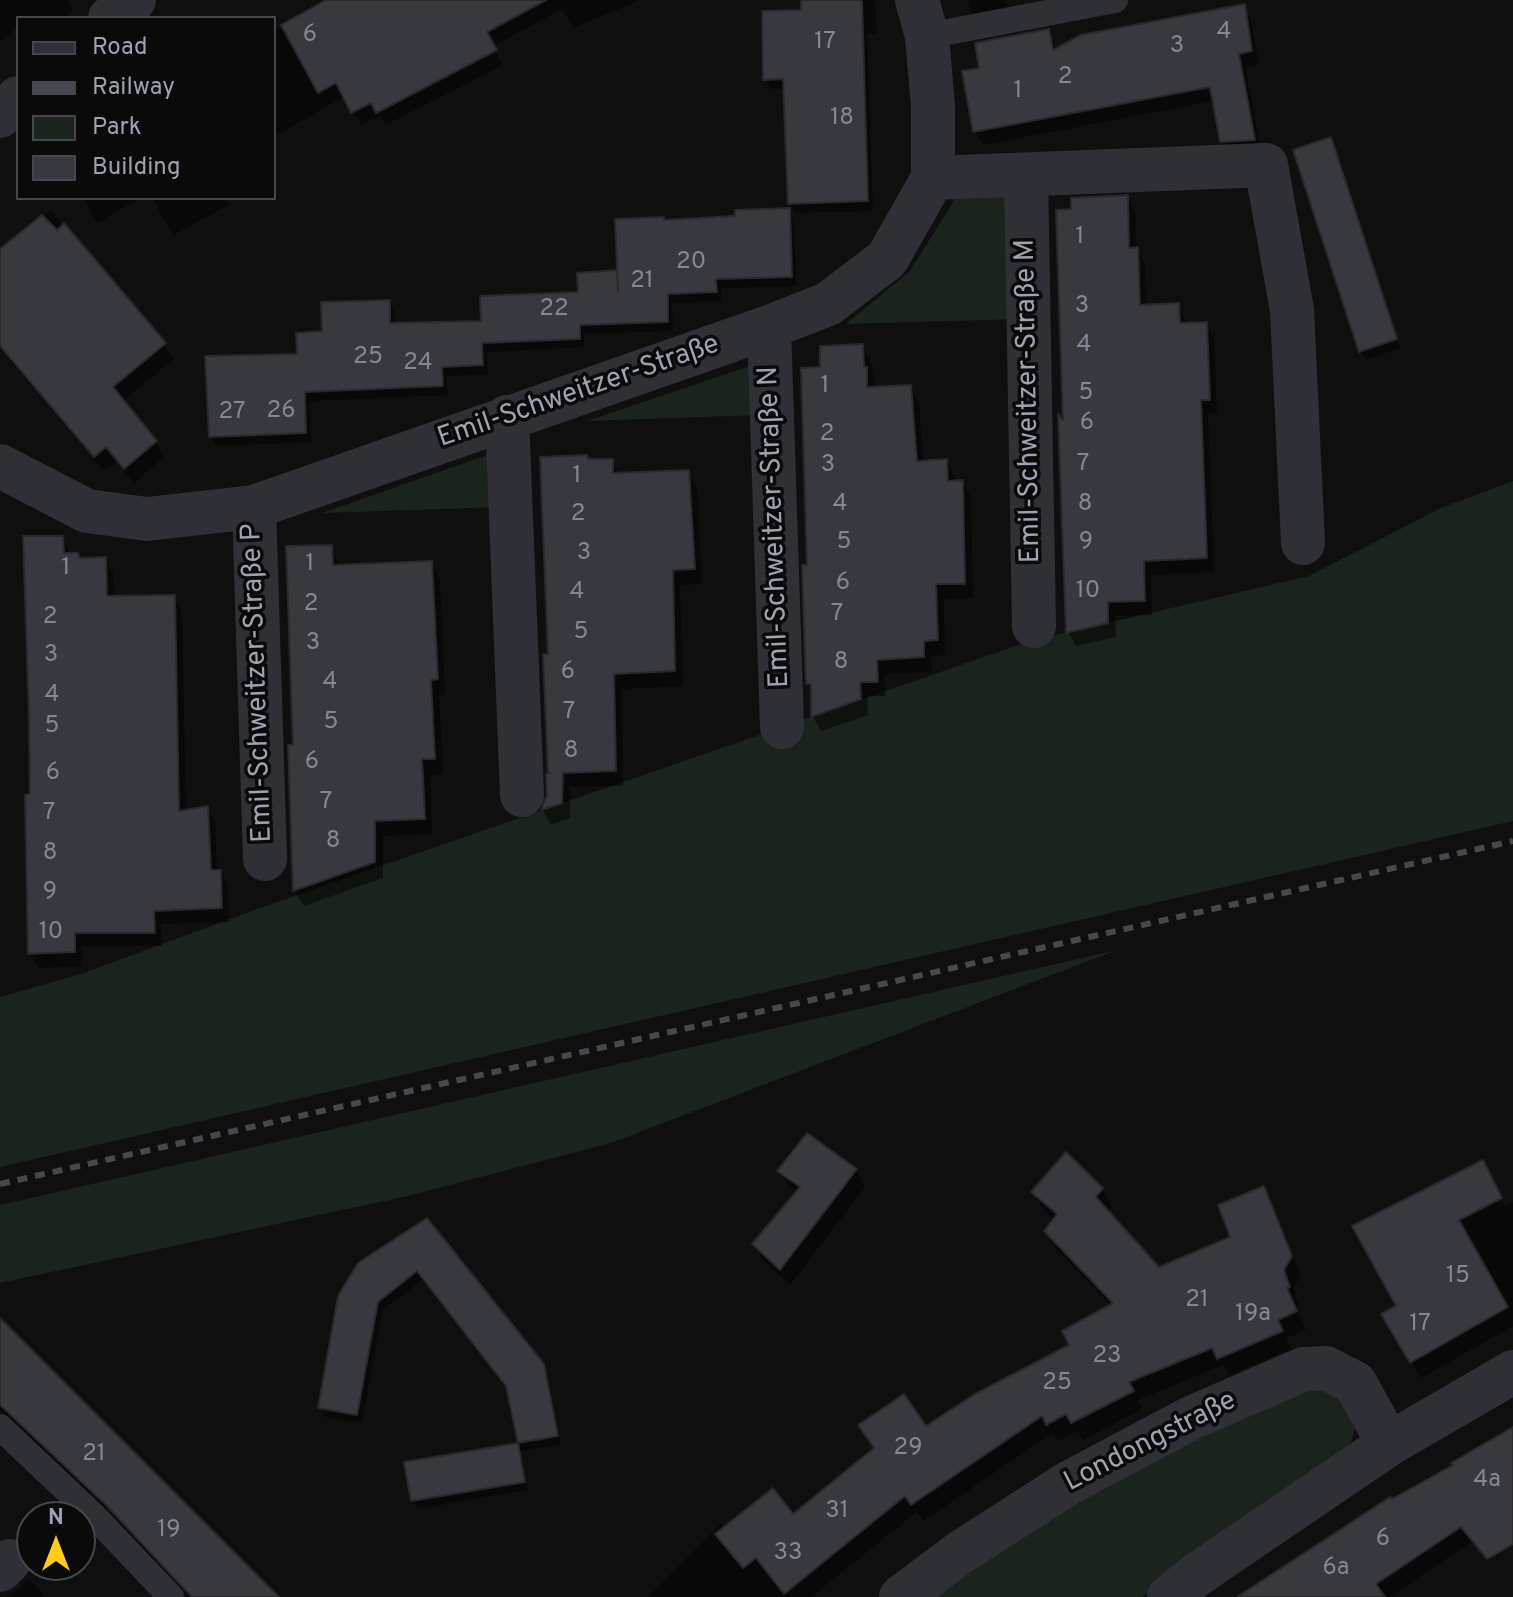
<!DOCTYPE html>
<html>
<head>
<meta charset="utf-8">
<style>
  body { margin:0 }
  #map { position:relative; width:1513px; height:1597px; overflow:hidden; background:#0f0f10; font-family:Overpass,sans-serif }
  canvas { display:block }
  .legend { position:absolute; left:16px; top:16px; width:260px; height:184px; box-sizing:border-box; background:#0a0a0b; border:2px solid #45474e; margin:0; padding:10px 14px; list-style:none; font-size:24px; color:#9ea2b3 }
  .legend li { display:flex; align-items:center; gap:16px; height:40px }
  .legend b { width:40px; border:2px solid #45474e }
  .north { position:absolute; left:16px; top:1501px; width:80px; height:80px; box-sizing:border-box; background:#0a0a0b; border:2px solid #45474e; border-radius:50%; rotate:0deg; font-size:22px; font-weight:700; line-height:32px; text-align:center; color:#9ea2b3 }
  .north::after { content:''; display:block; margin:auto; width:28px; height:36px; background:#ffcd18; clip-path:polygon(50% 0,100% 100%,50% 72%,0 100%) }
</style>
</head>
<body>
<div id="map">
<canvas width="1513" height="1597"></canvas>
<ul class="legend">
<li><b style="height:10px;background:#2f3036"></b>Road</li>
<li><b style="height:10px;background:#46474f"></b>Railway</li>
<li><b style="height:22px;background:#1b231d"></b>Park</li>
<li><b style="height:22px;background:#38393f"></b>Building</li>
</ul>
<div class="north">N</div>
</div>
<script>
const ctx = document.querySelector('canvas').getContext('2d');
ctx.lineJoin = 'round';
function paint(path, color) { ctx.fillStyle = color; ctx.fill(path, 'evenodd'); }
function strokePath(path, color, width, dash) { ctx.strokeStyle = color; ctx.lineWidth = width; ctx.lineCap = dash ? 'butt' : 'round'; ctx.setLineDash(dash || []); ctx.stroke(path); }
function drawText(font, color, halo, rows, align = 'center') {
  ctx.font = font + ' Overpass,sans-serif'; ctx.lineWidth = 7; ctx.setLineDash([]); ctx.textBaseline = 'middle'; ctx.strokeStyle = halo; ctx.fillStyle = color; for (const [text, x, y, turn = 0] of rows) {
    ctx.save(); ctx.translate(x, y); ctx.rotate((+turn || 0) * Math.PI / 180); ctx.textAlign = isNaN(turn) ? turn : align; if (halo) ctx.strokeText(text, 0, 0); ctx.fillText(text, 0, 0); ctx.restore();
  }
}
paint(new Path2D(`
  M1004,190L1018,319L846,324L910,271L960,191Z
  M750,366L761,415L587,421Z
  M490,454L501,507L322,513Z
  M1513,481V821L0,1167V997L81,974L257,909L1030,641L1309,576L1441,508Z
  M1117,950L611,1143L408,1196L0,1283V1205Z
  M1308,1385L1341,1395L1355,1428L1349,1448L1142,1597H920L1122,1474Z`), '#1b231d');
paint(new Path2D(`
  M0,0H67L73,10L63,18H18V26L0,42Z
  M331,0H640L573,28L562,9L493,46L503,65L386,125L380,116L361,125L345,96L274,137V31Z
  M801,0H875L877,34H867L873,211L795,213L790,203L785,89H771L765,79L802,12Z
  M969,0H1006L1010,17L978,24L971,11Z
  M1244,7L1251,20L1259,65L1245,67L1262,154L1230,155L1222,141L1214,101L983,145L975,131L982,70L1048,31L1057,51Z
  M1330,139L1400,348L1366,360L1361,351Z
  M1127,197L1135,212L1136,248L1145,264L1146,306L1178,305L1187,325L1205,324L1214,338L1217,414H1208L1214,572L1151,575L1152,615L1115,616L1116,637L1076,646L1068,632L1065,427L1073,211Z
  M83,198H141L97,223Z
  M152,198H226L229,205L173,235Z
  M51,210L123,299L164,344L173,359L122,402L156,442L164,457L134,483L116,461L104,471L0,349V252Z
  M789,210L794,220L796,286L721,288V301L672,303L673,331L584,334V347L487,352L488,374L446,376L447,395L309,401L311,442L216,446L211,437L324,333L388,302L394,311V325L483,322L580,294L616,272L620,279L664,222L737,218Z
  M862,347L871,362L875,389L910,387L919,402L923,462L946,461L955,476V483L962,482L971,497L973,598L944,599L945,655L931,656L932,672L884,674L885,696H867L868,715L821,731L813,717V692L808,683L810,566L822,369Z
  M588,461H611L619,475L688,472L697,487L702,584L680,585L683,686L621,689L623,786L570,787V818L551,825L543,810L549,795L551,775L550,656Z
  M62,538L70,555L80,560L105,559L113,573L114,598L174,597L182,611L186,812L207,808L215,822L217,872H220L228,886L229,922L161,924L162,946H82V966L38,968L30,954L32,796Z
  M331,547L340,567L431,563L440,579L445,695H439L443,774L430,775L432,834L383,836V878L304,906L295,891L290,747H295Z
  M807,1136L856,1171L865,1187L790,1285L764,1261L754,1244L797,1193L789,1187L780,1171Z
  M1491,1178L1505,1206L1513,1202V1326L1421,1378L1384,1315L1398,1307L1354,1227Z
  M1102,1189L1112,1207L1107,1212L1159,1269L1233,1238L1263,1189L1273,1206L1301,1275L1293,1289L1299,1305L1296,1307L1306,1330L1286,1338L1291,1349L1229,1375L1223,1365L1138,1400L1142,1409L1083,1440L1078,1431L1058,1441L1053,1433L923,1521L917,1512L811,1597H648L721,1524L724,1529L793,1517L926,1429L1071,1346L1111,1306L1056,1249L1046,1231L1055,1220L1043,1210L1033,1192Z
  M427,1221L543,1365L548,1375L561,1444L521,1451L528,1490L418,1509L413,1500L406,1463L520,1444L509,1389L423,1279L382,1311L362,1423L325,1417L320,1408L339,1296Z
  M0,1325L276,1597H188L119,1524L0,1409Z
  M1513,1430V1511L1489,1530L1389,1597H1244L1391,1501L1455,1466Z
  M28,1579L46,1597H5L19,1589Z`), '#0007');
const building = new Path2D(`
  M326,0H546L487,32L497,50L376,113L371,103L351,113L336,83L318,93L281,25Z
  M801,0H862L868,201L788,204L783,79L763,80L762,11L801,10Z
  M1245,4L1252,51L1239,54L1255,140L1220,142L1210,87L973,132L962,71L979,68L975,43L1049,29L1053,50L1081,35Z
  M1331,137L1397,339L1359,352L1293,150Z
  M1128,195L1129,248L1138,247L1140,305L1179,303L1180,323L1207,322L1210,400H1201L1207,558L1144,561L1145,601L1108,602V623L1066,633L1058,414L1063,420L1056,210L1071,209V198Z
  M790,208L792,277L716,279L717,292L668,294V322L580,325V339L482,343L483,365L442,367L443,386L305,392L306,433L209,437L205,356L297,354L296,333L322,331L321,302L390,300V323L481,321L480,296L578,292L577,273L617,270L618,291L615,219L664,217V220L735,216V210Z
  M42,215L57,230L64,223L166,343L113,387L157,441L124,469L106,447L94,457L0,346V249Z
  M863,344L864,367H867V387L911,385L917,461L947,459L948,481L963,480L965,584H936L938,640L924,641V657L877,660L878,682H860L861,699L811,717V684H806L802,565H807L801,368L820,367V346Z
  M587,455L588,459H613V473L689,470L695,569L673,570L675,671L614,674L616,771L563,773L562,803L541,810L547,795L546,774L550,773H548L543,654H548L540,457Z
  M23,536H63L64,553H78L79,558L106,557L107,596L175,595L179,811L208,806L211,870H221L222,908L154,911L155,933H75V952L28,954L25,795L30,794L29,716Z
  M332,545L333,565L432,561L438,679L431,680L435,759H422L425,819L375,821V862L293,891L288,745H293L286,546Z
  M807,1133L857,1169L780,1270L752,1244L800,1187L777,1171Z
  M1066,1152L1103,1188L1096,1197L1159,1267L1230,1237L1218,1205L1264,1186L1292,1256L1284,1270L1290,1287L1287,1288L1297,1311L1278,1320L1283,1331L1217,1359L1212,1348L1129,1382L1134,1391L1071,1423L1066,1414L1046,1425L1042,1416L911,1505L905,1496L784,1594L756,1558L743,1568L715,1534L773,1488L793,1514L874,1448L858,1425L904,1394L926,1426L975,1394L1069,1345L1062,1331L1113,1303L1044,1231L1057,1214L1031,1192Z
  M1483,1160L1502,1198L1459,1220L1508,1307L1410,1363L1381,1314L1396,1306L1352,1226Z
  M427,1218L544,1364L558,1436L518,1443L506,1386L417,1271L378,1302L357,1415L318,1408L338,1296L358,1263Z
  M0,1318L279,1597H192L106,1505L0,1405Z
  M1513,1427V1544L1487,1559L1461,1527L1376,1584L1385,1597H1237L1390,1497L1392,1499L1453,1465L1451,1463Z
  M518,1443L525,1482L411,1501L404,1462Z`);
paint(building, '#38393f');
strokePath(building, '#29292d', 2);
strokePath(new Path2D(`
  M927,36L1115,0
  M0,1427L95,1517L171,1597`), '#2f3036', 26);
strokePath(new Path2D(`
  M110,18L134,0
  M0,116L18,98
  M1026,176L1034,626
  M933,178L1266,165L1292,310L1303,543
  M769,327L782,727
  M507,417L522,795
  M0,466L87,511L147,519L254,507L769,327L828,304L887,259L933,178V107L927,36L917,0
  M254,507L265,859
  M0,1570L9,1561
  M901,1597L961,1552L1067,1484L1191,1418L1304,1369L1326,1368L1355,1383L1389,1444
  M1169,1597L1195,1576L1389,1444L1513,1372`), '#2f3036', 44);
strokePath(new Path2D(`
  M0,1184L1513,841`), '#46474f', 6, [10, 8]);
drawText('24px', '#848896', null, [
  ["4",1224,33],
  ["6",310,36],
  ["17",825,43],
  ["3",1177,47],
  ["2",1065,78],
  ["1",1018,92],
  ["18",842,119],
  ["1",1080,238],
  ["20",691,263],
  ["21",642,282],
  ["3",1082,307],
  ["22",554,310],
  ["4",1084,346],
  ["25",368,358],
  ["24",418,364],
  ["1",825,387],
  ["5",1086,394],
  ["26",281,412],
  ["27",232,413],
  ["6",1087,424],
  ["2",827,435],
  ["7",1083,465],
  ["3",828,466],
  ["1",577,477],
  ["4",840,505],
  ["8",1085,505],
  ["2",578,515],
  ["5",844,543],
  ["9",1086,543],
  ["3",584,554],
  ["1",310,565],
  ["1",66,569],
  ["6",843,584],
  ["10",1088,592],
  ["4",577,593],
  ["2",311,605],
  ["7",837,615],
  ["2",50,618],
  ["5",581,633],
  ["3",313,644],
  ["3",51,656],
  ["8",841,663],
  ["6",568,673],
  ["4",330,683],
  ["4",52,696],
  ["7",569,713],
  ["5",331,723],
  ["5",52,727],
  ["8",571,752],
  ["6",312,763],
  ["6",53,774],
  ["7",326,803],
  ["7",49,814],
  ["8",333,842],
  ["8",50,854],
  ["9",50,893],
  ["10",51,933],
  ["15",1458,1277],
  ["21",1197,1301],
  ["19a",1253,1315],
  ["17",1420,1325],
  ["23",1107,1357],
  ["25",1057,1384],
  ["29",908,1449],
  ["21",94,1455],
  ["4a",1487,1481],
  ["31",837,1512],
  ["19",169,1531],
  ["6",1383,1540],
  ["33",788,1554],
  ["6a",1336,1569]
]);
drawText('28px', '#9ea2b3', '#0a0a0b', [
  ["Emil-Schweitzer-Straße",579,393,-19],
  ["Emil-Schweitzer-Straße M",1030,401,-91],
  ["Emil-Schweitzer-Straße N",776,527,-92],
  ["Emil-Schweitzer-Straße P",259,683,-92],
  ["Londongstraße",1151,1443,-27]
]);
</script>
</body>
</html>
